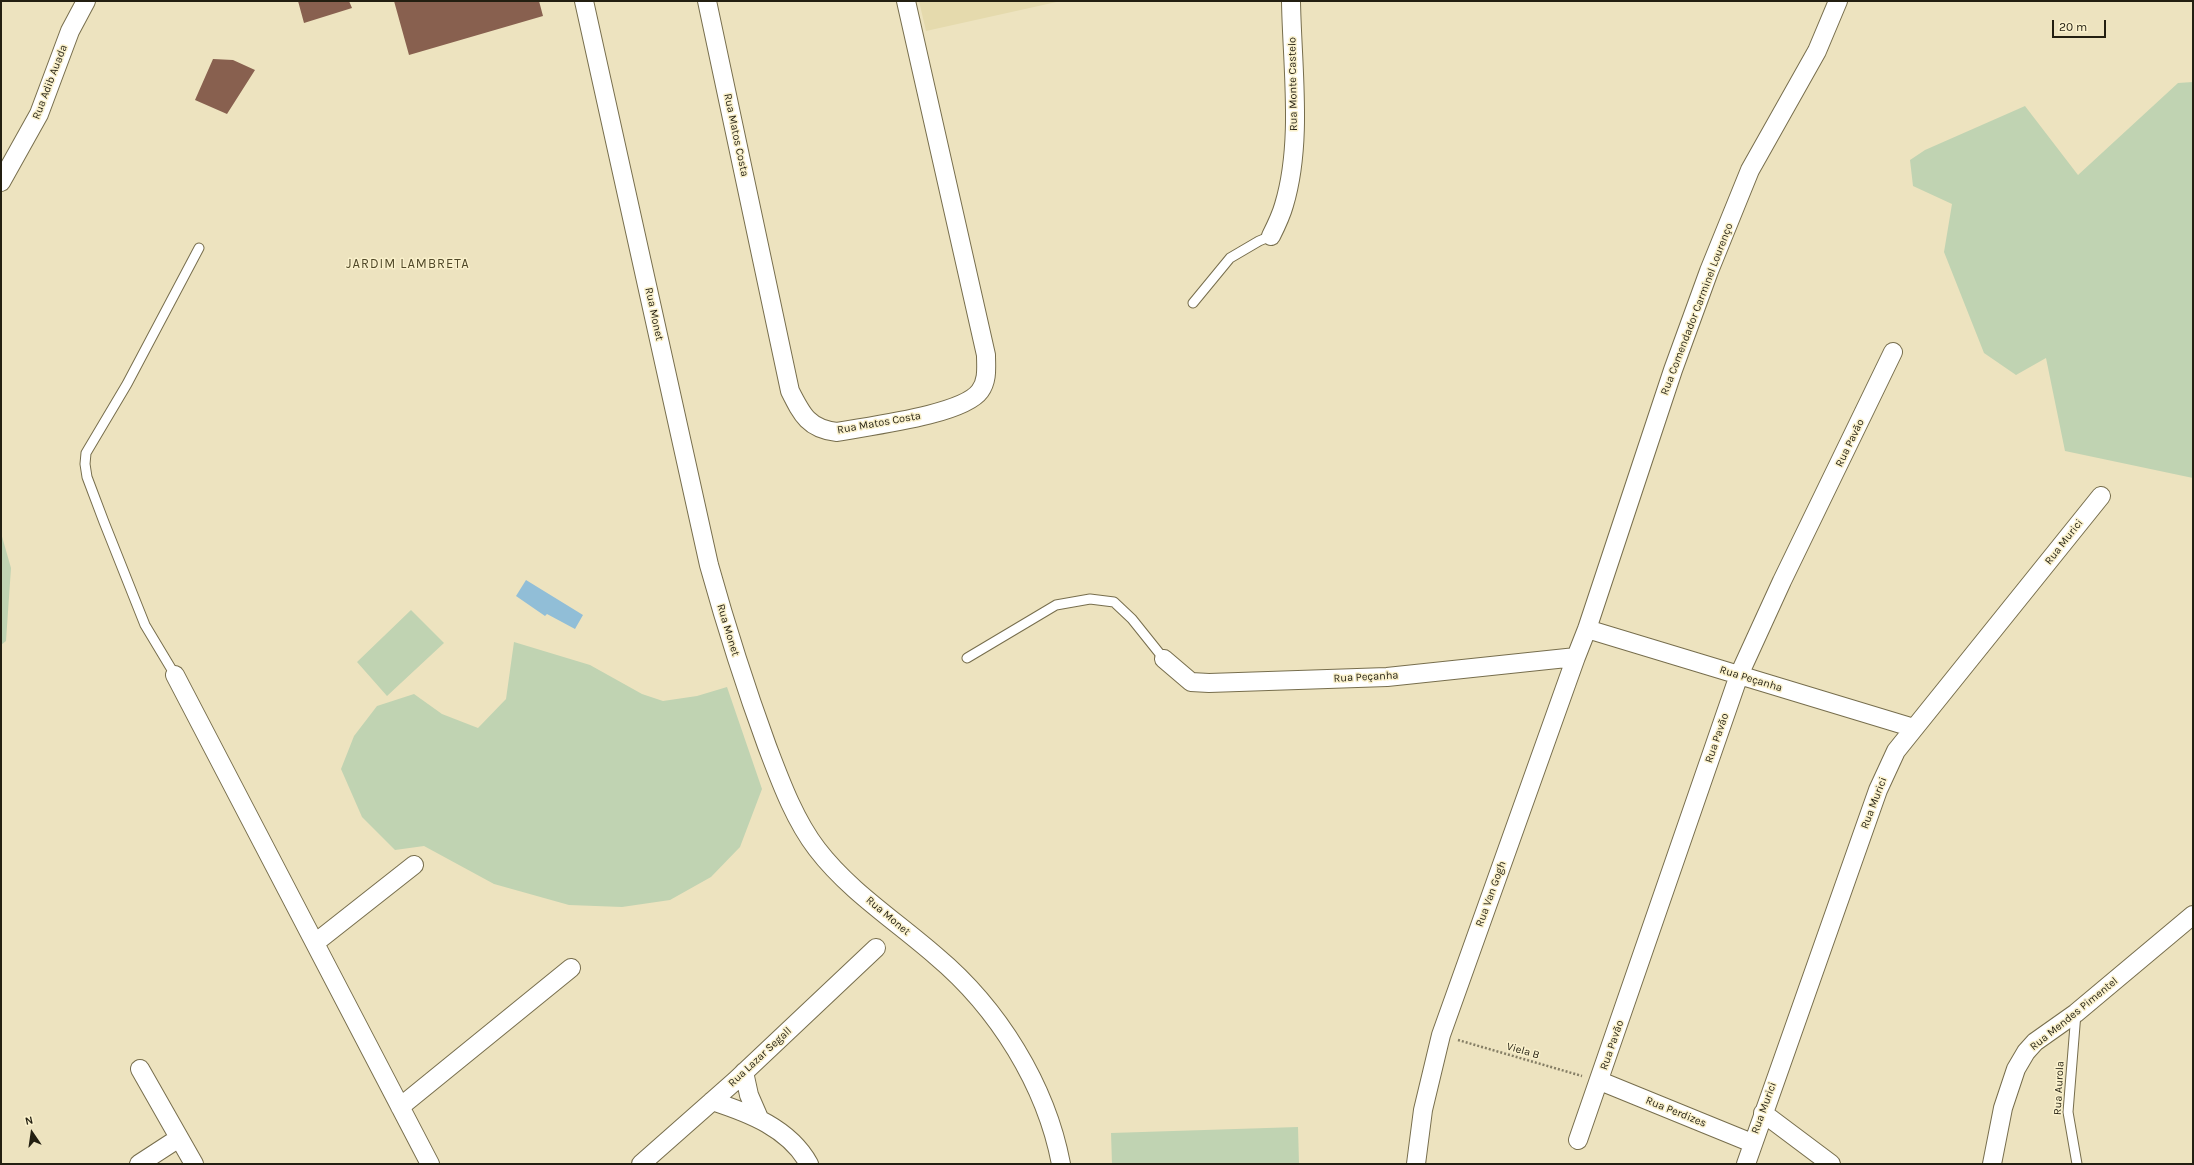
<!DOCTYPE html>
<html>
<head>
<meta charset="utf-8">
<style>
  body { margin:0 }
  #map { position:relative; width:2194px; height:1165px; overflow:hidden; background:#ede3bf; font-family:Karla,sans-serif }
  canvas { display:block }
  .frame { position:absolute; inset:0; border:2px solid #231f11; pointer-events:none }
  .north { position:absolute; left:12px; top:1113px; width:40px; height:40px; -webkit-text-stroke:3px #faf1cc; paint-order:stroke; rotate:347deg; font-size:11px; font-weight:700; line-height:16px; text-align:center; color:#231f11 }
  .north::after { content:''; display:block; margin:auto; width:14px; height:18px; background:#231f11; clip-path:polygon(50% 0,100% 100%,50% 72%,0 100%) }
  .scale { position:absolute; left:2052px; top:20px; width:54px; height:18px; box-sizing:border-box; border:2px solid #231f11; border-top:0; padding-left:5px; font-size:12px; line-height:14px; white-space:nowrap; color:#231f11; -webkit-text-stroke:3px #faf1cc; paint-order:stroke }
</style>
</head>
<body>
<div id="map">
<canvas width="2194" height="1165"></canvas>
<div class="frame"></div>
<div class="north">N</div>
<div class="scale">20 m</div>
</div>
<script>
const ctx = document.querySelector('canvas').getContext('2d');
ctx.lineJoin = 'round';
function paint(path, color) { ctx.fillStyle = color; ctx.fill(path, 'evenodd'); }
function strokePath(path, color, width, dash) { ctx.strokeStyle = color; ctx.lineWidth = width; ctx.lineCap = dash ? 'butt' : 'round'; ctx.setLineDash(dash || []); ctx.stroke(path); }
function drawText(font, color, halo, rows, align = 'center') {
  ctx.font = font + ' Karla,sans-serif'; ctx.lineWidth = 3; ctx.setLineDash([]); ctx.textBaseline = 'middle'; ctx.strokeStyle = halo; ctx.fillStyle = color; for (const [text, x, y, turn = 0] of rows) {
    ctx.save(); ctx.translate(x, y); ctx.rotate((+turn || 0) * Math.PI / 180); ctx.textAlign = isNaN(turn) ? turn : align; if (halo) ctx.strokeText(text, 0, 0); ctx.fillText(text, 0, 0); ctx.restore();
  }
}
paint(new Path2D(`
  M919,1H1061L926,31Z`), '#e5daad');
paint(new Path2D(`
  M2193,82V478L2065,451L2046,358L2016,375L1984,353L1944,252L1952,204L1913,186L1910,160L1925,150L2025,106L2078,175L2178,83Z
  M1,533L11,568L6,641L1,645Z
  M411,610L444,643L387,696L357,662Z
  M514,642L590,665L642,694L663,701L697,696L727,687L762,789L740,847L711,877L670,900L622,907L569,905L494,884L424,846L395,850L362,817L341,769L354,736L377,706L414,694L442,714L478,728L506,699Z
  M1298,1127L1299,1164H1112L1111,1133Z`), '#c0d3b2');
paint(new Path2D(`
  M526,580L583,615L575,629L547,614L545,616L516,596Z`), '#91bed7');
paint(new Path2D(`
  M298,1H349L352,8L304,23Z
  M394,1H539L543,16L409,55Z
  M213,59L233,60L255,70L227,114L195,100Z`), '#88604f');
const lane = new Path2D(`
  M1193,303L1230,258L1259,241L1271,236
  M967,658L1056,605L1090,599L1114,602L1132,619L1164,659
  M175,675L145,625L104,522L87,477L85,464L86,453L127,384L199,248
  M2076,1013L2068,1112L2077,1164`);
const street = new Path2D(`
  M584,1L709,565C726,626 745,686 767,746C780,780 794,819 817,849C849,891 896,921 936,956C998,1008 1046,1085 1061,1164
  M707,1L790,391C802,415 809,429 837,432C868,426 963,415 980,391C988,380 986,367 986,355L906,1
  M1,182L39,114L70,31L86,1
  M1271,236C1276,226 1281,216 1284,205C1303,142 1292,66 1291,1
  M1587,629L1914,728
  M1164,659L1191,682L1209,683L1387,677L1576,657
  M175,675L430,1164
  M315,943L414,865
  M140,1069L194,1164
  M744,1072L749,1095L759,1118
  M1600,1081L1752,1143
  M712,1101C749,1113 789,1128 809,1164
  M400,1107L571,968
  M1763,1113L1831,1164
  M1578,1140L1739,675L1782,581L1893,352
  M139,1164L179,1138
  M641,1164L735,1081L876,948
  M1416,1164L1423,1110L1441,1035L1576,657L1587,629L1673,370L1709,271L1750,170L1817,51L1838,1
  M1746,1164L1878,790L1896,751L2101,496
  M1992,1164L2003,1108L2016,1069L2026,1052L2035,1042L2076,1013L2193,915`);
strokePath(lane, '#776e4d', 11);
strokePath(street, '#776e4d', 20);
strokePath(new Path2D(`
  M1458,1040L1582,1076`), '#857e65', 2.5, [2, 2]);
strokePath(lane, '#fff', 9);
strokePath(street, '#fff', 18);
drawText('11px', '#231f11', '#faf1cc', [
  ["Rua Adib Auada",50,82,-69],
  ["Rua Monte Castelo",1293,84,-91],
  ["Rua Matos Costa",736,135,78],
  ["Rua Comendador Carminel Lourenço",1697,309,-69],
  ["Rua Monet",654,314,78],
  ["Rua Matos Costa",879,423,-10],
  ["Rua Pavão",1850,443,-64],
  ["Rua Murici",2064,542,-52],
  ["Rua Monet",728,630,73],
  ["Rua Peçanha",1366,677,-3],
  ["Rua Peçanha",1751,679,17],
  ["Rua Pavão",1717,738,-71],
  ["Rua Murici",1874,803,-69],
  ["Rua Van Gogh",1491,894,-70],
  ["Rua Monet",888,916,40],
  ["Rua Mendes Pimentel",2074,1014,-39],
  ["Rua Pavão",1612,1045,-71],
  ["Viela B",1523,1051,16],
  ["Rua Lazar Segall",760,1057,-43],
  ["Rua Aurola",2059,1088,-87],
  ["Rua Murici",1764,1108,-70],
  ["Rua Perdizes",1676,1112,22]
]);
ctx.letterSpacing = '1px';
drawText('13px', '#514929', '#faf1cc', [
  ["JARDIM LAMBRETA",408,264]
]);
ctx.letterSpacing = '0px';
</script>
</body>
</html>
